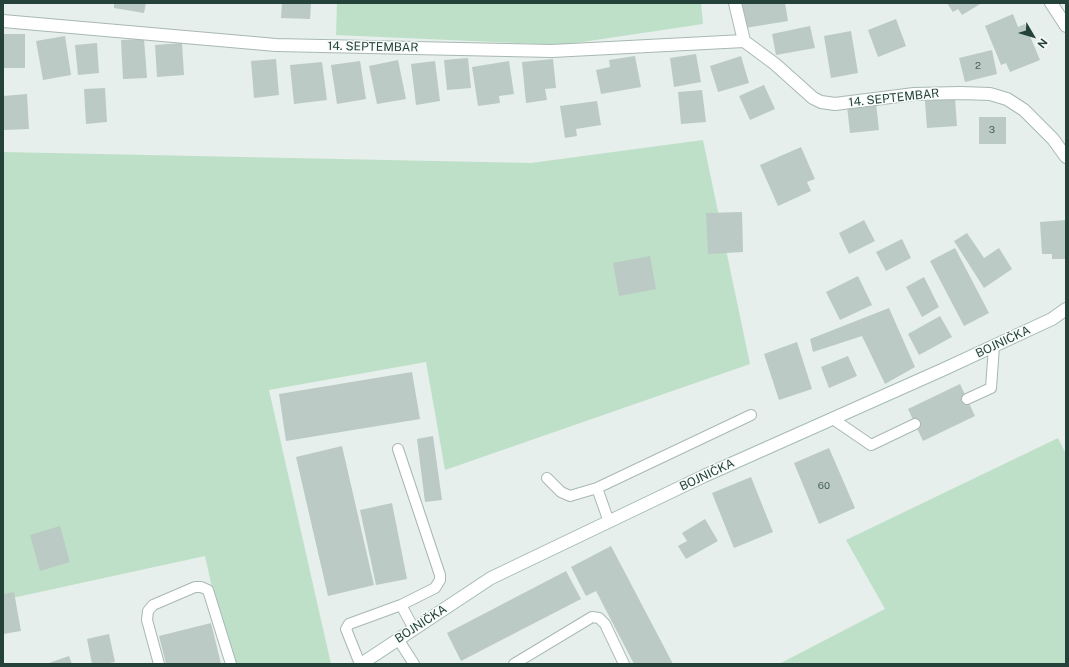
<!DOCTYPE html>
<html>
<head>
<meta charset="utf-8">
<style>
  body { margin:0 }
  #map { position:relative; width:1069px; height:667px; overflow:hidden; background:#e6efeb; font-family:"Public Sans",sans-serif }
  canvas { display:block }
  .frame { position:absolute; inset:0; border:4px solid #24423a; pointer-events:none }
  .north { position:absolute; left:1013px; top:16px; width:40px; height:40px; -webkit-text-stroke:3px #f7fbf9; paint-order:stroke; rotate:128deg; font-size:11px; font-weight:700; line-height:16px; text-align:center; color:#24423a }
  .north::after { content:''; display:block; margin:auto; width:14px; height:18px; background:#24423a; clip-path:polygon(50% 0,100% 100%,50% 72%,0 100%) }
</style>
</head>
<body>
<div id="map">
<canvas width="1069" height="667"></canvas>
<div class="frame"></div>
<div class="north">N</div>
</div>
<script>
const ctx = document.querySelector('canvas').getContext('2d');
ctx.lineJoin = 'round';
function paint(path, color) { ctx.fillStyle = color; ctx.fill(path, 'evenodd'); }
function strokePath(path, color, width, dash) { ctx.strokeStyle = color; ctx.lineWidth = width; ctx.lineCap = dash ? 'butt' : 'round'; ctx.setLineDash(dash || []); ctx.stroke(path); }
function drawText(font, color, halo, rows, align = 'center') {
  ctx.font = font + ' "Public Sans",sans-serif'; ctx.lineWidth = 3; ctx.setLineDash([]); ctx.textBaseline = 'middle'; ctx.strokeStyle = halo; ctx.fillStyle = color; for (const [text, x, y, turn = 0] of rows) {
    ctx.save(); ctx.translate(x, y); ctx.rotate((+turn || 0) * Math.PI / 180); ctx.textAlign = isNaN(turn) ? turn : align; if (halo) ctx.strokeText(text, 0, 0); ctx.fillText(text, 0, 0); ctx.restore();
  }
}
paint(new Path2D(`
  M337,3H701L703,24L562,45L336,35Z
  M703,140L750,364L445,470L426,362L269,390L331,664H229L205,556L3,600V152L531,163Z
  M1058,438L1066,454V664H779L885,609L846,540Z`), '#bfe0c8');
paint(new Path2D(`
  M114,3H146L144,13L114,8Z
  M282,3H311L310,19L281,18Z
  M741,3H785L788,21L745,28Z
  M947,3H982L962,15L958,9L953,12Z
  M1013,14L1018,27L1025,24L1040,60L1010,72L1006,63L1001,65L985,26Z
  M896,19L906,46L878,57L868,30Z
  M810,26L815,48L776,55L772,34Z
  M851,31L858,73L831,78L824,36Z
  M3,34H25V68H3Z
  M65,36L71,75L43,80L36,41Z
  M144,39L147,78L123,79L121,40Z
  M97,43L99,73L78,75L75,45Z
  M182,43L184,75L157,77L155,45Z
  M992,50L997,74L965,82L959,58Z
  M696,54L701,82L674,87L670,58Z
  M635,56L641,87L601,94L596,70L610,67L609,60Z
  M741,56L749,83L718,92L710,66Z
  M468,58L471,88L447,90L444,60Z
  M276,59L279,95L254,98L251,61Z
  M553,59L556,88L545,89L547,100L526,103L522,62Z
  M398,60L406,99L377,104L369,66Z
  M360,61L366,99L337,104L331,65Z
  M435,61L440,101L416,105L411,64Z
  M509,61L514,94L499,96L500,103L478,106L472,67Z
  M322,62L327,100L294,104L290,65Z
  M764,85L775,109L750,120L739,96Z
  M105,88L107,122L86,124L84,89Z
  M702,90L706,122L681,124L678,92Z
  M27,94L29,129L3,130V96Z
  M955,98L957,126L927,128L925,101Z
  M597,101L601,125L576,129L577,136L565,138L560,106Z
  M876,103L879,130L850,133L847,106Z
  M979,117H1006V144H979Z
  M801,147L815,179L807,182L811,191L778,206L760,165Z
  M742,212L743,252L708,254L706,213Z
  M864,220L875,241L849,254L839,233Z
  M1066,220V259H1052V254H1042L1040,222Z
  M967,233L984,258L999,248L1012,269L984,288L954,241Z
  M902,239L911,258L886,271L876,252Z
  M955,248L989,313L964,326L930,261Z
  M650,256L656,289L619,296L613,263Z
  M858,276L872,305L840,320L826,292Z
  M924,277L939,307L922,317L906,287Z
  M889,308L915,367L885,384L862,336L813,352L810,339Z
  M940,316L952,337L919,355L908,334Z
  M797,342L812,389L779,400L764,354Z
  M848,356L857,376L829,388L821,367Z
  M412,372L420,419L286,441L279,394Z
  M960,384L975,416L923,441L908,409Z
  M433,436L442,500L425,502L417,439Z
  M342,446L374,585L328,596L296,457Z
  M829,448L855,508L819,524L794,463Z
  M751,477L773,532L734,548L712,493Z
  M392,503L407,579L376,585L360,510Z
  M705,519L718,541L686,559L678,546L687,541L682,533Z
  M60,526L70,562L40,571L30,535Z
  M611,546L673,664H634L596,591L586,596L571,567Z
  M566,571L581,599L461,661L447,633Z
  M14,592L21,631L3,634V594Z
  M211,623L221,664H166L159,636Z
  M109,634L115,662L104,664H92L87,639Z
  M69,656L72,664H46Z`), '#bbcac4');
const service = new Path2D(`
  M967,399L991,388L994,346
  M833,419L871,445L915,424
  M398,449L440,575V580L435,588L401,605L414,629
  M547,478L561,492L570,496L597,488
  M609,522L597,488L751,415
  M398,639L414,664
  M159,664L147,620L148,611L153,605L195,587H201L208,590L231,664
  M360,664L346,629L349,624L401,605
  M514,664L592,617L599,618L605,624L624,664`);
const minor = new Path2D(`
  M735,3L744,41
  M1051,3L1066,26
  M3,21L276,45L552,51L744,41L775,64L813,98L821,102L835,104L914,94L961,93L990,94L1007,99L1024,110L1053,139L1066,157`);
const secondary = new Path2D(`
  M361,664L491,578L704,476L942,370L1052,319L1066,309`);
strokePath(service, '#a8b8b2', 12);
strokePath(minor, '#a8b8b2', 14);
strokePath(secondary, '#a4bbb3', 14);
strokePath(service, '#fff', 10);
strokePath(minor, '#fff', 12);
strokePath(secondary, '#fff', 12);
drawText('10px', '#4a645c', null, [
  ["2",978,66],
  ["3",992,130],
  ["60",824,486]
]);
drawText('12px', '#24423a', '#f7fbf9', [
  ["14. SEPTEMBAR",373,47,1],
  ["14. SEPTEMBAR",894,98,-6],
  ["BOJNIČKA",1003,342,-25],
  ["BOJNIČKA",707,475,-25],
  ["BOJNIČKA",421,624,-33]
]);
</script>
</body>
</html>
